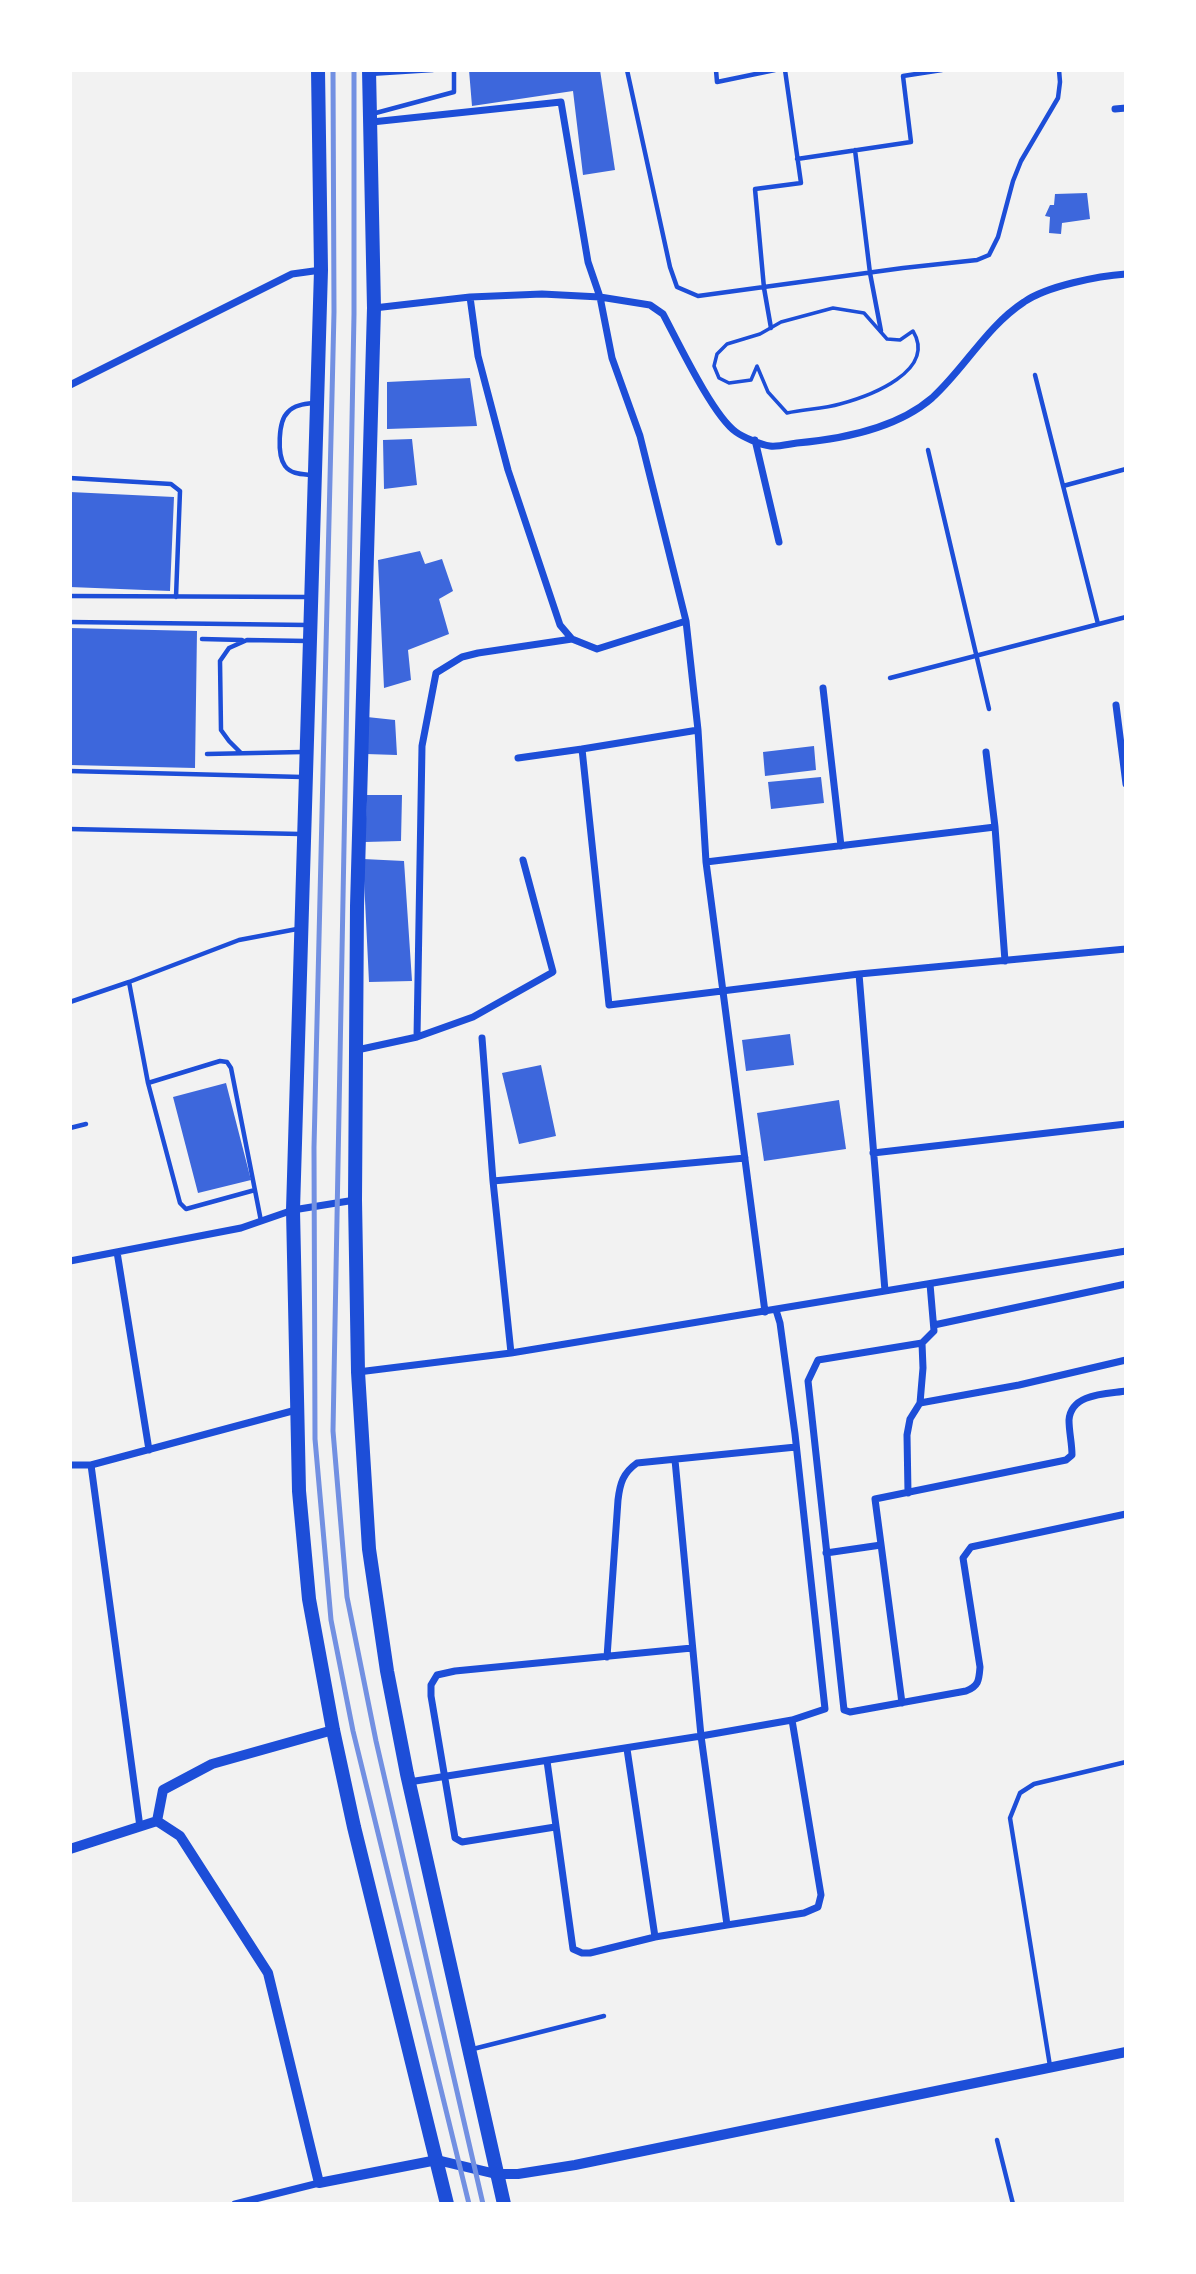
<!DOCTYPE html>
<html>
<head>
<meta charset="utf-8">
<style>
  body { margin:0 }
  #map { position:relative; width:1196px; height:2274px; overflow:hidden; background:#f2f2f2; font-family:Barlow,sans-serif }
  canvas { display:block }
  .frame { position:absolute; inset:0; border:72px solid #fff; pointer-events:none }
</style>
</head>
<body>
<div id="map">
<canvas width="1196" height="2274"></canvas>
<div class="frame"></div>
</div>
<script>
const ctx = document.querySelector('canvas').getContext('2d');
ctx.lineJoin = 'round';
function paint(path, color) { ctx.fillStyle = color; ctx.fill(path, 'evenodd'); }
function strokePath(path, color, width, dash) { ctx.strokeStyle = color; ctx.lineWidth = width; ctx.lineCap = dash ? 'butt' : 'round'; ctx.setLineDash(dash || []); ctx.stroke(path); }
paint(new Path2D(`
  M469,70H600L615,170L583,175L573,91L472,106Z
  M1087,193L1090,219L1062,223L1061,234L1049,233L1050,217L1045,216L1050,205H1054L1055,194Z
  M470,378L477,426L387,429V382Z
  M412,439L417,485L384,489L383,440Z
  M70,492L174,497L170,591L70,587Z
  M420,551L425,564L442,559L453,591L439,599L449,634L408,650L411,680L384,688L378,560Z
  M70,628L197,631L195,768L70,765Z
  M367,717L395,720L397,755L366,754Z
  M814,746L816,770L765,776L763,752Z
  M821,777L824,803L771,809L768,782Z
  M367,795H402L401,841L365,842Z
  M363,859L404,861L412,981L369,982Z
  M790,1034L794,1065L746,1071L742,1040Z
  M541,1065L556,1136L519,1144L502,1073Z
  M226,1083L251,1180L198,1193L173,1097Z
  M839,1100L846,1149L764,1161L757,1113Z`), '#3d67dc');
strokePath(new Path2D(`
  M833,308L864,313L887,339L900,340L913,331C937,371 870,396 840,404C823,409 804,409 787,413L768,392L757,366L751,380L729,383L719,378L714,366L717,354L727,344L760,334L781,322Z`), '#1d4ed8', 3.5);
strokePath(new Path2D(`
  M627,70L670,267L677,287L698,296L903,268L977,260L989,255L998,237L1013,181L1021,161L1058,98L1060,82L1059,70
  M716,70L717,82L775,70
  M370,74L433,70
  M372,114L454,92V70
  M855,150L870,273L881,331
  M797,159L911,142L903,76L942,70
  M771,328L764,288L755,189L801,183L785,70
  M1035,375L1098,624
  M928,450L989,709
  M311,475C301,474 291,474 285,466C277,455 278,421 288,412C294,405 305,404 314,403
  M70,478L171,484L180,491L176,597
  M1063,486L1126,469
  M70,596L307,597
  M70,622L307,625
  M202,639L242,640
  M890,678L1126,617
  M241,753L229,741L221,730L220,661L229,648L247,640L307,641
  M207,754L302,752
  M70,771L302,777
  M70,829L300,834
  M70,1002L129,982
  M148,1083L220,1061L227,1062L231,1068L261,1221
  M70,1128L86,1124
  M255,1190L186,1209L180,1203L148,1083L129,982L239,940L297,929
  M473,2049L604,2016
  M1050,2066L1010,1818L1020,1793L1034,1784L1126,1762
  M997,2140L1013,2204`), '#1d4ed8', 4.5);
strokePath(new Path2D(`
  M1115,109L1126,108
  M372,122L561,102L588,262L600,297L612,358L640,436L686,621L698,730L706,862L765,1312
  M470,297L542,294L600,297L650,305L663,314C678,342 713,416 736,432C743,437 761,445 770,446C778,447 789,444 797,443C843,439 896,429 932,398C965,368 986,327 1024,302C1047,286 1098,276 1126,274
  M374,308L470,297L478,356L508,470L560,625L572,639L597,649L686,621
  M70,385L292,274L321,270
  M755,440L779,542
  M823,688L841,846
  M1116,705L1126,784
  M698,730L582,749L609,1005L859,974L1126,949
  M986,752L995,827
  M518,758L582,749
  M523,860L553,972L473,1017L417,1037L422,746L436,673L462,657L478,653L572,639
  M706,862L995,827L1005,961
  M859,974L885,1291
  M482,1038L493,1181
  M357,1050L417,1037
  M873,1153L1126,1124
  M117,1252L149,1450
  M70,1261L241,1228L293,1210L355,1200
  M934,1325L1126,1284
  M922,1343L818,1360L808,1381L844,1710L850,1712L966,1691C979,1686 979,1680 980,1667L963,1558L971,1547L1126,1514
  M511,1353L493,1181L745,1158
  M358,1372L511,1353L1126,1251
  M920,1403L1019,1385L1126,1360
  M70,1465H91L296,1410
  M91,1465L140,1827
  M908,1493L907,1435L910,1419L920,1403L923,1368L922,1343L934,1331L930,1284
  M826,1553L881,1545
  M607,1657L618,1500C620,1483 623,1473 637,1463L796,1447
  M902,1703L875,1499L1066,1460L1072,1455C1072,1443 1069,1432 1069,1420C1071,1393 1107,1394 1126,1391
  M627,1749L655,1937
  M547,1761L573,1949L582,1953H590L655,1937L727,1925L701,1736L792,1720
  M409,1782L701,1736L675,1460
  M555,1827L462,1842L455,1838L431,1696V1685L437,1675L455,1671L692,1648
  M727,1925L804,1913L818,1907L821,1895L792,1720L825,1709L795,1434L780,1323L776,1310
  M235,2204L319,2183`), '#1d4ed8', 7);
strokePath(new Path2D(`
  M157,1821L180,1836L268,1973L319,2183L437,2160L496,2174H518L575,2165L1126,2052
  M157,1821L163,1790L212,1764L333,1730
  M70,1849L157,1821`), '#1d4ed8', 10);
strokePath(new Path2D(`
  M318,70L321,270L293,1210L299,1491L309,1599L333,1730L354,1827L447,2204
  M369,70L374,308L357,906L355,1200L358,1372L369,1549L387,1671L407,1774L504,2204`), '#1d4ed8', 14);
strokePath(new Path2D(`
  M333,70L334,312L314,1147L315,1439L331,1620L353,1731L469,2204
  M354,70V314L333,1431L347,1597L376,1741L483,2204`), '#7290e2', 5);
</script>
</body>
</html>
